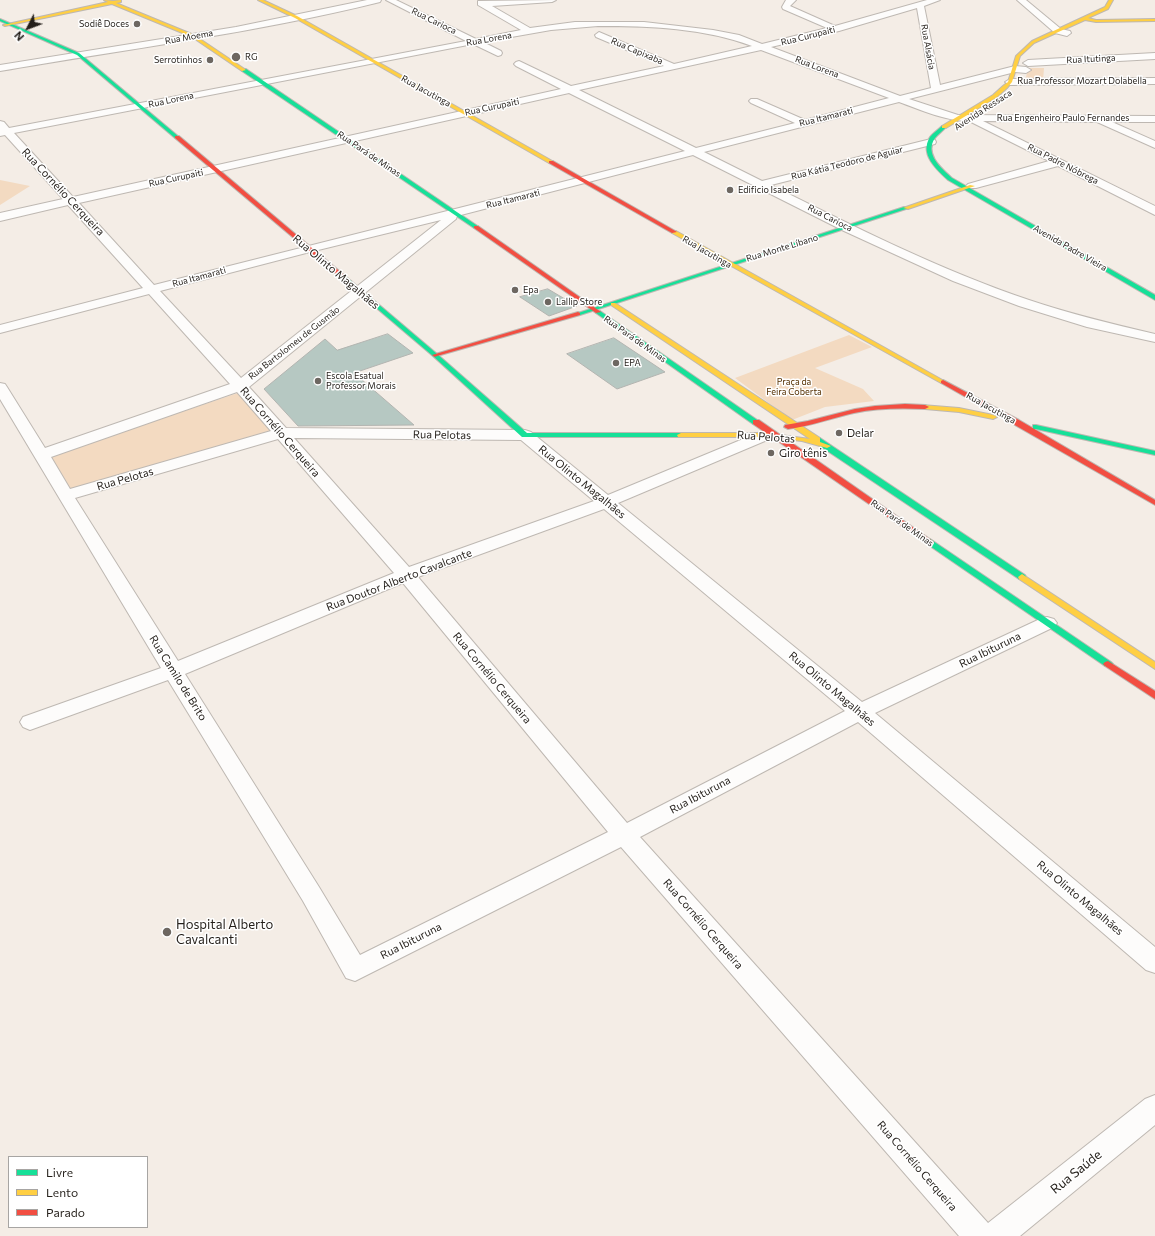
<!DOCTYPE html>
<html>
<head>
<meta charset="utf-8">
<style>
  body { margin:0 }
  #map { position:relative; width:1155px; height:1236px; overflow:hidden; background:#f4ede6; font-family:Commissioner,sans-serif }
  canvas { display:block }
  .legend { position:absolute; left:8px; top:1156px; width:140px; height:72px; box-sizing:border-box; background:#fff; border:1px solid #a7a5a3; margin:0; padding:5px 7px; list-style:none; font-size:12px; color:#241f1a }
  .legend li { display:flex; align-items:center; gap:8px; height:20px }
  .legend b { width:20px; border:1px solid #a7a5a3 }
  .north { position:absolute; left:8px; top:8px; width:40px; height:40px; -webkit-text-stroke:3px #fff; paint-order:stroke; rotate:228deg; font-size:11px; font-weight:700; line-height:16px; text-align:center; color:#241f1a }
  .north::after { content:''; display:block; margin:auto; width:14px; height:18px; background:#241f1a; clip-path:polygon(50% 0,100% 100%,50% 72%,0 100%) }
</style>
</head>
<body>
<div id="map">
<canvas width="1155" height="1236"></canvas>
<ul class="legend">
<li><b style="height:5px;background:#16e098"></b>Livre</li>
<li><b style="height:5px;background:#ffcf43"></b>Lento</li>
<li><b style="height:5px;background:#f24e42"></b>Parado</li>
</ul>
<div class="north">N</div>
</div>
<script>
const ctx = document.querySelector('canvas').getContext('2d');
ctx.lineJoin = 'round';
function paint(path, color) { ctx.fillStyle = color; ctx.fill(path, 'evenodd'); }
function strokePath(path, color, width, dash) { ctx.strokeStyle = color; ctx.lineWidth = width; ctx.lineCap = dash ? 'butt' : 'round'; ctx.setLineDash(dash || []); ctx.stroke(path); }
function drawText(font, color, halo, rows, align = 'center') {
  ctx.font = font + ' Commissioner,sans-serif'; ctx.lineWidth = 3; ctx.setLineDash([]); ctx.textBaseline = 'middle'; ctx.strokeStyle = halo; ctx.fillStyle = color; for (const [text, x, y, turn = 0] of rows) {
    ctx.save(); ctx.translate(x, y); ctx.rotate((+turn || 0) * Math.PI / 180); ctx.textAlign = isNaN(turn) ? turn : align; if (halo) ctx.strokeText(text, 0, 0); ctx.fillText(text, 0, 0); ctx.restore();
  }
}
paint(new Path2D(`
  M1028,68H1044L1043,81L1025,82Z
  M0,180L30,186L0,205Z
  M849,335L872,347L815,368L863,389L874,401L825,407L792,420L735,378Z
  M238,393L274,432L71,490L49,456Z`), '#f3dac1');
const building = new Path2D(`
  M548,289L575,305L577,306L549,316L520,297Z
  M388,334L413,353L354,373L414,425L298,426L264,389L325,339L337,350Z
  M614,338L665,372L617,389L567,354Z`);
paint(building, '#b6c8c2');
strokePath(building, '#b3b4b0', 1);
const street = new Path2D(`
  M367,0H381L380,2C255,33 127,49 0,71V65L236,27Z
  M386,0H396L476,39L521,30L478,5V1L556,0L552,2L492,6L530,28L575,22H644L713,30L739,35L762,44L827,28L783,9L782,7L786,0H796L790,6L835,26L927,0H940L924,6L940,85L1015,66L1026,67L1031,70L1026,73L1015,72L909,99L958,115L1155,116V122H1112L1155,141V148L1097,122L983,121L1155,206V215L1058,166L976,188H968L966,186L968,184L1049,161L969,121C945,121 921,110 899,102L704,152L762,181L931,139L935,140L936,142L935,144L771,185C855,227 940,270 1029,300C1070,314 1112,324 1155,334V342L1087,327L1019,306L953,281L844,231L693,155L457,216L456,219L249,387L286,428L525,430L531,432L608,495L760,432L766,430L772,432L774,435L772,438L618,503L862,702L1040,619L1047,617L1054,619L1057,623L1054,627L875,713L1155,947V973L1146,970L858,722L640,837L988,1223L1145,1099L1155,1095V1125L1020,1236H959L621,847L355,981L346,978L303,901L168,680L30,730L23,727L20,722L23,717L161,668L0,399V383L5,384L7,387L45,448L230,384L149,294L0,333V325L143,288L68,205L0,221V213L63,199L5,135L0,136V121L4,122L9,128L466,41ZM917,8L931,88L900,96L771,47L839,31ZM598,26C650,26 704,28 752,46L674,64L599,32L595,35L596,37L664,66L571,86L519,61L516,62L514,64L516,66L561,89L73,197L14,133L473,44L498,56L501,55L502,53L501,51L483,42L551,30ZM761,50L889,98L805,120L757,99H751L749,101L751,103L795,123L696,148L579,90ZM569,93L685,151L154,285L79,203ZM441,220L241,378L160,291L310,252ZM237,392L271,431L70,489L51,457ZM294,438L521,440L594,501L409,567ZM278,439L394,573L178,661L75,498ZM604,509L845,711L627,823L418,577ZM403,583L608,832L360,955L319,887L185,674Z
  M1017,0H1026L1061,29L1070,31L1071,33L1067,36L1055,33Z
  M1155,53V59L1028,66L1023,63L1028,60Z
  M1155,78V84L1010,85L1005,82L1010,79Z`);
const fast = new Path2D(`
  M0,19L79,53L179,137L175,138L77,55L0,21Z
  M244,69H246L479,227L474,228L242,71Z
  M942,126L946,127C943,131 938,134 935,138C924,154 941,168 952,178L1155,295V300L948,180C937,170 919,154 930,137C933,133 939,129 942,126Z
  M904,207L909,208L580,315L575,314Z
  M340,275H344L437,354L527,433H681L685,435L681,437H522L433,356L340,277Z
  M596,311H600L760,422L759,424H753L596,313Z
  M1033,425H1036L1155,451V455L1036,429H1033Z
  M814,438H820L1025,575L1026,577L1025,579H1019L814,442Z
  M930,539L1111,662L1113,664L1111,666H1105L927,544L926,542L927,540Z`);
const slow = new Path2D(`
  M104,0L113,1L121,0V2L116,3L194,35L246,70L242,71L192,37L112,4L5,26L3,25L108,2Z
  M258,0H263L297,16L554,162L549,163L295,18Z
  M1109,0H1113L1108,9L1088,18L1096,20L1155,19V21L1096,22L1085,20L1034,43L1020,56L1012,82L1007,88L997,97L946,128H942V126L993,95L1003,86L1008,82L1016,56L1032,41L1105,7Z
  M970,185L975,186L908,209L903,208Z
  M672,231H676L946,382L945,383H941L672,233Z
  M611,303H615L820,438V442L831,446L827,448L802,441L766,437H678L677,435L681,433H766L810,439L611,305Z
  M922,405L959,408L993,415L997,417L993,419L959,412L925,409L921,407Z
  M1022,574L1155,662V669L1019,579L1018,577Z`);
const jam = new Path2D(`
  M175,136H179L344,275V277H340L175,138Z
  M549,161H553L677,232L672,233L549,163Z
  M474,226H478L601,312L596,313L474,228Z
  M578,312L580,313V315L437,356L435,357L432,355Z
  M943,380L1019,420L1155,500V505L1013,424L941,383V381Z
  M905,404L925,405L929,407L925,409C901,408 877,408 854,413C832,418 811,426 788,429L784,427L785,425L808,421L855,409L875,406Z
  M753,420H759L934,542L933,544H927L753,424Z
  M1108,661L1155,691V699L1105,666L1103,664L1105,662Z`);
strokePath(street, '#beb8b2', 2);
strokePath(fast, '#beb8b2', 2);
strokePath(slow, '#beb8b2', 2);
strokePath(jam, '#beb8b2', 2);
paint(street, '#fdfcfb');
paint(fast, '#16e098');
paint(slow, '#ffcf43');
paint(jam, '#f24e42');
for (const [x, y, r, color] of [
  [137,24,4,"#6d6761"],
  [236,57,5,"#6d6761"],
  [210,60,4,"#6d6761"],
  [730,190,4,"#6d6761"],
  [515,290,4,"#6d6761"],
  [548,302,4,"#6d6761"],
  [616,363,4,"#6d6761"],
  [318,381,4,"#6d6761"],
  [839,433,4,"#6d6761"],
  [771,453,4,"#6d6761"],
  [167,932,5,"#6d6761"]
]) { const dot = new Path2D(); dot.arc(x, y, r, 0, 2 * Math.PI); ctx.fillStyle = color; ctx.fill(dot); strokePath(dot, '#fff', 1.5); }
drawText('9px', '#241f1a', '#fff', [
  ["Rua Carioca",434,21,26],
  ["Rua Curupaiti",808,36,-14],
  ["Rua Moema",189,37,-10],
  ["Rua Lorena",489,39,-10],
  ["Rua Alsácia",928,47,80],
  ["Rua Capixaba",637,51,23],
  ["Rua Itutinga",1091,59,-3],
  ["Rua Lorena",817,67,21],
  ["Rua Professor Mozart Dolabella",1082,81],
  ["Rua Jacutinga",426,91,29],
  ["Rua Lorena",171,100,-12],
  ["Rua Curupaiti",492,107,-12],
  ["Avenida Ressaca",983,110,-33],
  ["Rua Itamarati",826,117,-14],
  ["Rua Engenheiro Paulo Fernandes",1063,118],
  ["Rua Pará de Minas",369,154,34],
  ["Rua Kátia Teodoro de Aguiar",847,163,-14],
  ["Rua Padre Nóbrega",1063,164,27],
  ["Rua Curupaiti",176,178,-12],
  ["Rua Itamarati",513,199,-14],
  ["Rua Carioca",830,218,27],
  ["Rua Monte Líbano",782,248,-17],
  ["Avenida Padre Vieira",1070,248,30],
  ["Rua Jacutinga",707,252,30],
  ["Rua Itamarati",199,277,-15],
  ["Rua Pará de Minas",635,339,35],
  ["Rua Bartolomeu de Gusmão",294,343,-38],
  ["Rua Jacutinga",991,408,29],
  ["Rua Pará de Minas",902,523,35]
]);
drawText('9px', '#241f1a', '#fff', [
  ["Sodiê Doces",129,24,"right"],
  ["RG",245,57],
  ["Serrotinhos",202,60,"right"],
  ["Edificio Isabela",738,190],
  ["Epa",523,290],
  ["Lallip Store",556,302],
  ["EPA",624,363],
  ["Escola Esatual",326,376],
  ["Professor Morais",326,386]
], 'left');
drawText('9px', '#542f00', '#fff', [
  ["Praça da",794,382],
  ["Feira Coberta",794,392]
]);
drawText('11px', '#241f1a', '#fff', [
  ["Rua Cornélio Cerqueira",63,192,47],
  ["Rua Olinto Magalhães",336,272,40],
  ["Rua Cornélio Cerqueira",280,432,49],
  ["Rua Pelotas",442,435,1],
  ["Rua Pelotas",766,437,4],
  ["Rua Pelotas",125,479,-16],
  ["Rua Olinto Magalhães",582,482,39],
  ["Rua Doutor Alberto Cavalcante",399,580,-21],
  ["Rua Ibituruna",990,650,-26],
  ["Rua Camilo de Brito",178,678,58],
  ["Rua Cornélio Cerqueira",492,678,50],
  ["Rua Olinto Magalhães",832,689,40],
  ["Rua Ibituruna",700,795,-28],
  ["Rua Olinto Magalhães",1080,898,40],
  ["Rua Cornélio Cerqueira",703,924,49],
  ["Rua Ibituruna",411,941,-27],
  ["Rua Cornélio Cerqueira",917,1166,49]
]);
drawText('11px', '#241f1a', '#fff', [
  ["Delar",847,433],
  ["Giro tênis",779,453]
], 'left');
drawText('13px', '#241f1a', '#fff', [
  ["Hospital Alberto",176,925],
  ["Cavalcanti",176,940]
], 'left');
drawText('13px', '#241f1a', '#fff', [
  ["Rua Saúde",1076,1172,-39]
]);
</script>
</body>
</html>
